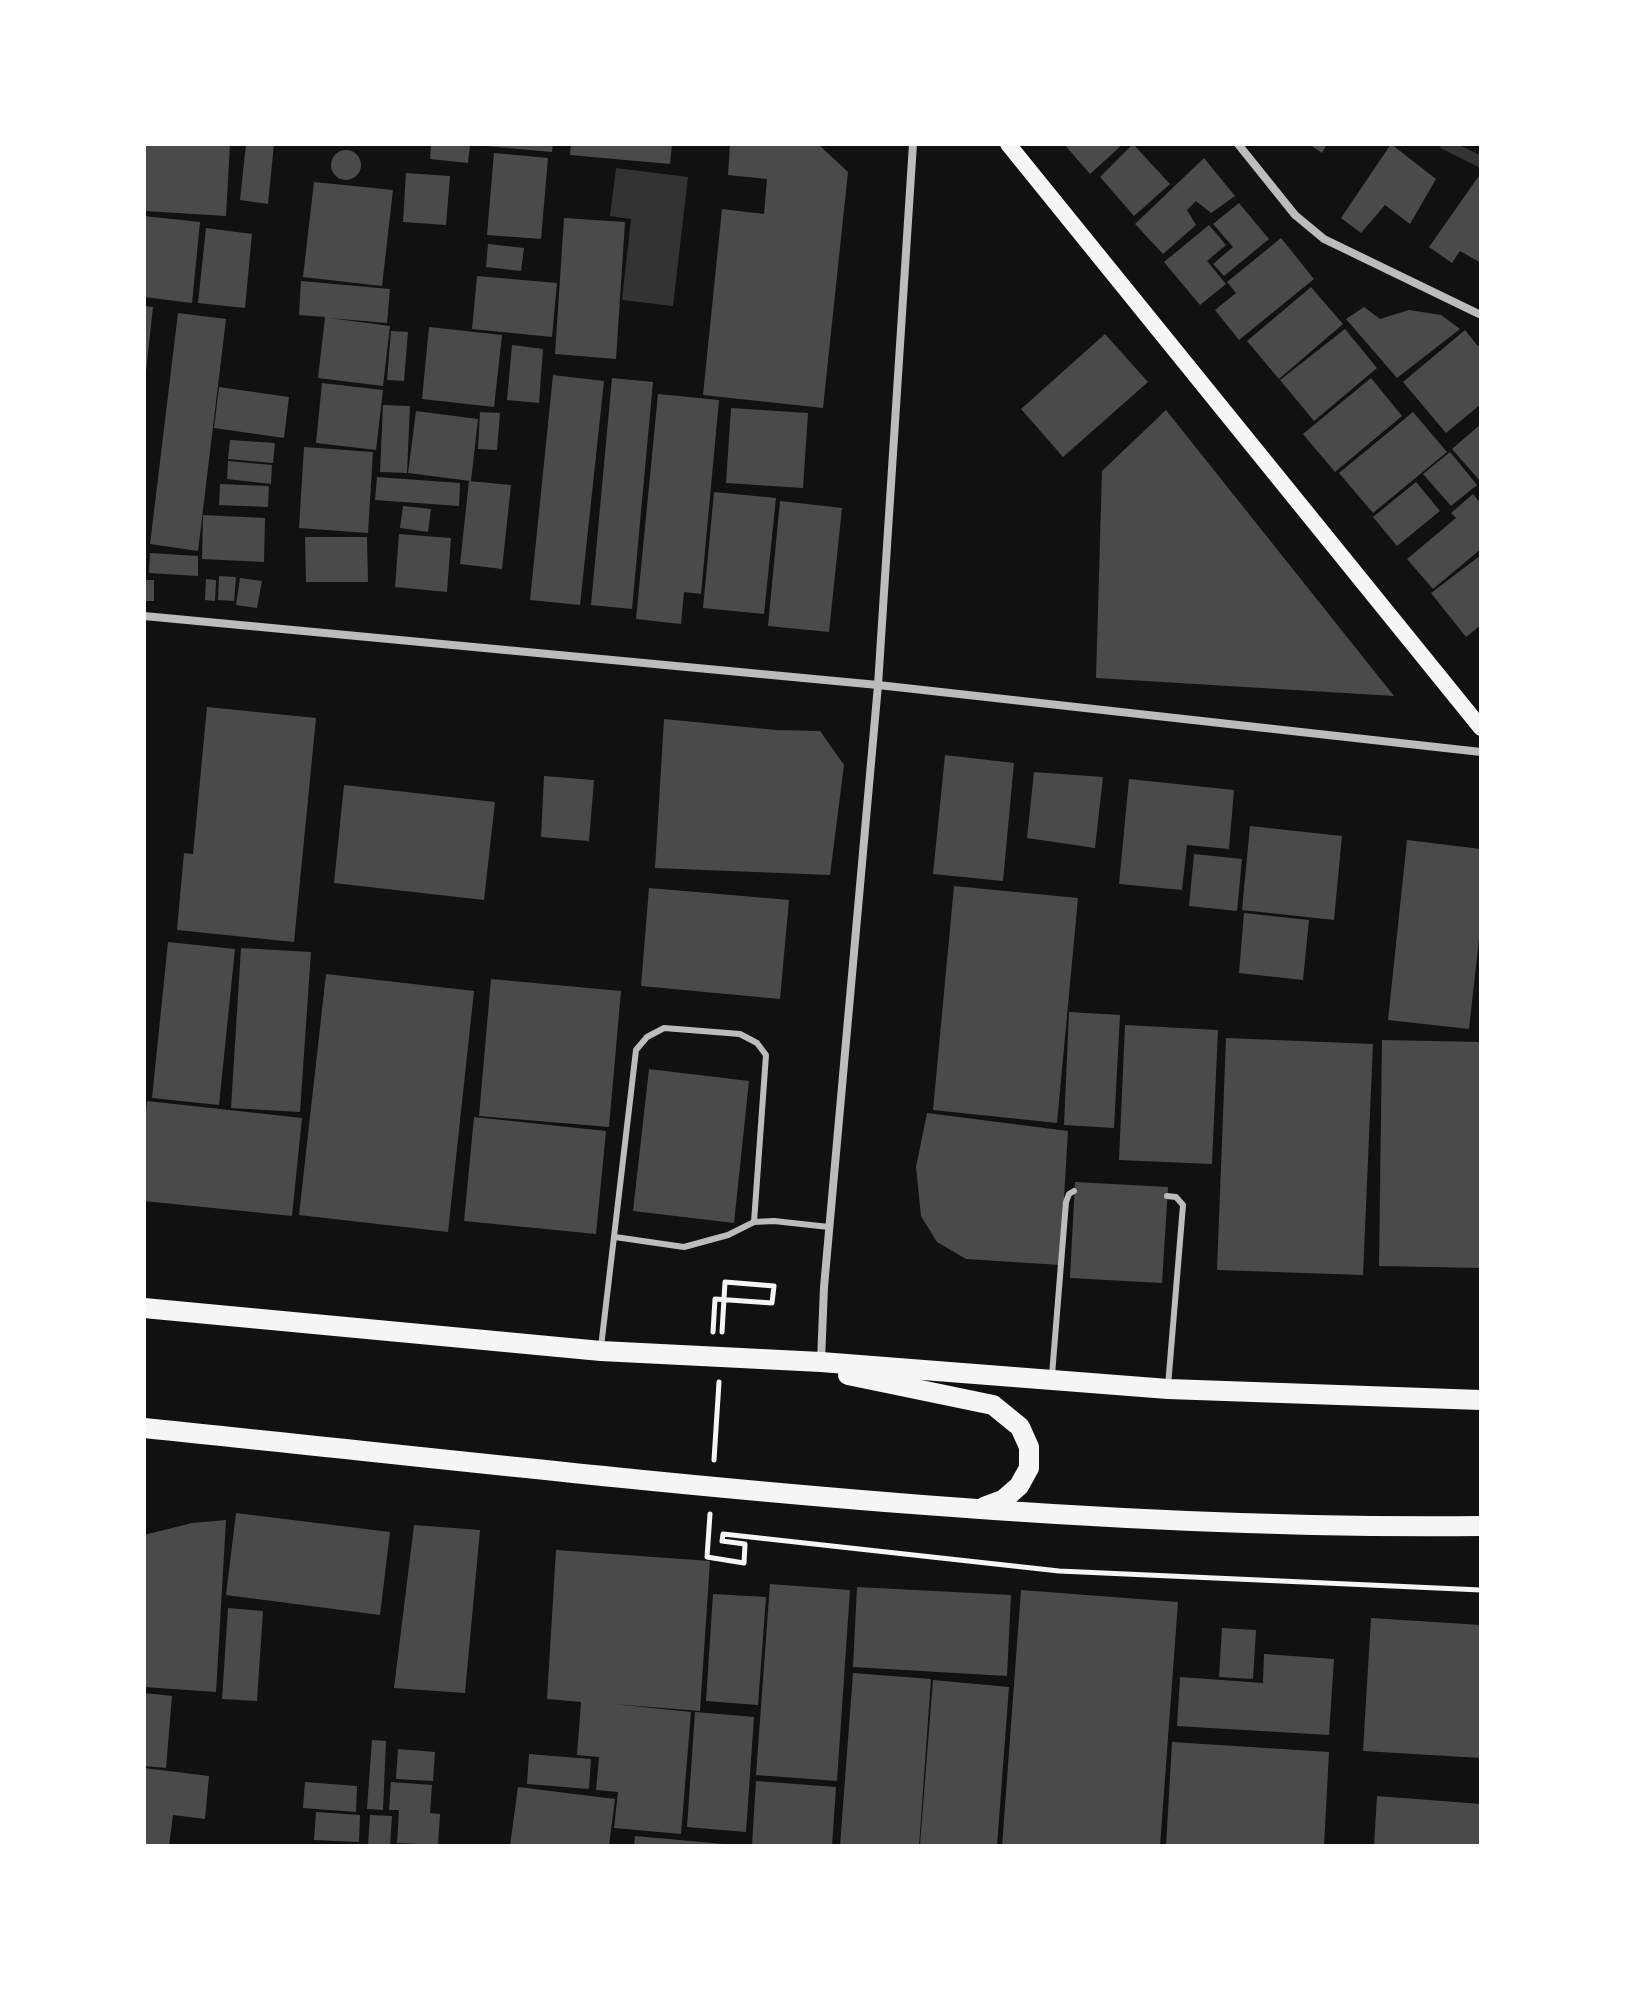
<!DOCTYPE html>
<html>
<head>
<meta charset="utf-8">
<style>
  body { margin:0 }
  #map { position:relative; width:1625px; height:1990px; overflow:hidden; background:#111; font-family:"Exo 2",sans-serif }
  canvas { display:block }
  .frame { position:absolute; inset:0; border:146px solid #fff; pointer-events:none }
</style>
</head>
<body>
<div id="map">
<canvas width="1625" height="1990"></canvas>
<div class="frame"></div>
</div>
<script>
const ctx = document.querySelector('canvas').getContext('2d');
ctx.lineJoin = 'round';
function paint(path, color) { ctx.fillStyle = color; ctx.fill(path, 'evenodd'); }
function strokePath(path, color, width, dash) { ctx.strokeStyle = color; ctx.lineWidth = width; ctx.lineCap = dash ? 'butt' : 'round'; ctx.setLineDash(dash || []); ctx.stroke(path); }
paint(new Path2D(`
  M616,168L688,177L673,306L622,300L631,219L610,216Z`), '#333');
strokePath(new Path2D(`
  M1445,144L1481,162`), '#333', 11);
paint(new Path2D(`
  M144,144H230L226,216L144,211Z
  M246,144H274L268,204L240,200Z
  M431,144H470L468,163L430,159Z
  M486,144H553L552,152L486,146Z
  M571,144H672L670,164L570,155Z
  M730,144H818L848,172L823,408L703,395L722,209L764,214L767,179L728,175Z
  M1064,144H1123L1090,174Z
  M1133,144L1170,184L1134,216L1100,177Z
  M1309,144H1327L1322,153Z
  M1391,144L1436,179L1410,224L1385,205L1361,233L1341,218Z
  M331 165a15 15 0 1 1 30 0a15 15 0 1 1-30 0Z
  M494,153L548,158L541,239L487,235Z
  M1204,158L1235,196L1211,213L1196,201L1187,210L1196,225L1163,254L1135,224Z
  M406,173L450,176L446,225L403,222Z
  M1481,173V263L1460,251L1452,263L1429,247Z
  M314,182L393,190L382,286L303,277Z
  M1239,203L1269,239L1224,276L1213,264L1233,247L1213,224Z
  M144,216L200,222L192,303L144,297Z
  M564,218L625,222L616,359L555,354Z
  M1209,225L1226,245L1207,261L1226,284L1200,305L1164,262Z
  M206,228L252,234L245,308L198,303Z
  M1281,238L1314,279L1239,340L1215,310L1236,293L1227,282Z
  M488,244L524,248L521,271L486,267Z
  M477,276L557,283L552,337L472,329Z
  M301,281L390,289L387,323L329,318L390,326L383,386L318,378L325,317L299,315Z
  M1311,287L1343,324L1279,379L1247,341Z
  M144,306L153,307L146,371L144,370Z
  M1364,307L1380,319L1409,310L1441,315L1460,329L1397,378L1346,319Z
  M178,313L226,319L198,551L150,544Z
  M429,327L502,335L494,407L422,399Z
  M1345,329L1377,368L1314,421L1280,380Z
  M1465,330L1478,346L1481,343V404L1446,433L1403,382Z
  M391,331L408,332L404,381L387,380Z
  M1105,334L1148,382L1063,457L1021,409Z
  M512,345L543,349L539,403L507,400Z
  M553,375L604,381L580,605L530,600Z
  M612,378L653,382L632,609L591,605Z
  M1371,378L1402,416L1335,472L1303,434Z
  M322,383L383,390L376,450L316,443Z
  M219,387L289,397L284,438L214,428Z
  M658,394L719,400L701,594L684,592L681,624L636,619Z
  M383,405L410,406L407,473L380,472Z
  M731,408L808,413L803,488L726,483Z
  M1166,410L1394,696L1096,678L1102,471Z
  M416,411L478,419L471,481L408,473Z
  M480,412L500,413L497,450L478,449Z
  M1413,412L1447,452L1373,513L1339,473Z
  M1481,424V482L1452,449Z
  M230,440L275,443L273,463L228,459Z
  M304,447L373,452L368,533L299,528Z
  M1450,452L1477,485L1451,506L1423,474Z
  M228,461L272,465L271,484L227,479Z
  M377,477L460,483L459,506L375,500Z
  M469,481L511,485L502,569L460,564Z
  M1416,482L1440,511L1397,546L1373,517Z
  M220,484L269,486L268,507L219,505Z
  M714,492L776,498L764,614L703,608Z
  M1473,494L1481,504V549L1433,589L1407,559L1456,518L1451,513Z
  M780,501L842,508L829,632L768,626Z
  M403,506L431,509L428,532L400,528Z
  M203,515L265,518L264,562L202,559Z
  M399,534L451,538L447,592L395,587Z
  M305,537H367L368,582H306Z
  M150,553L198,556V576L149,573Z
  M1481,555V625L1466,637L1431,593Z
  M219,576L236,577L234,601L218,600Z
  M240,578L262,581L257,608L236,605Z
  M206,579L216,580L215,601L205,600Z
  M144,580H154V601H144Z
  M207,707L316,718L294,942L177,930L184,853L193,854Z
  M664,719L776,730L820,731L844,765L830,875L655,868Z
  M945,755L1014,763L1003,881L933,874Z
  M1034,772L1103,777L1095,848L1027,838Z
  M544,776L594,780L589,841L541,837Z
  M1129,779L1234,790L1229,849L1187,845L1182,890L1119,884Z
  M344,785L495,802L484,900L334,883Z
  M1250,826L1342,836L1334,920L1242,910Z
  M1407,840L1481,849V921L1469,1029L1388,1020Z
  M1194,854L1242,859L1237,911L1189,906Z
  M954,886L1078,898L1057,1123L933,1110Z
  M649,888L789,900L780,999L641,986Z
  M1244,913L1309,920L1303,980L1239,973Z
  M168,942L235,949L219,1105L152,1098Z
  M241,948L311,952L300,1112L231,1108Z
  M326,974L474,991L448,1232L299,1215Z
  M491,979L621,991L609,1127L479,1116Z
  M1069,1012L1120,1015L1114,1128L1064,1125Z
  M1125,1025L1218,1030L1212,1164L1119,1160Z
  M1226,1038L1373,1044L1363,1275L1217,1270Z
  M1382,1040L1481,1042V1268L1379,1266Z
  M649,1069L749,1081L734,1223L633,1211Z
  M147,1101L302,1118L292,1216L144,1201V1131Z
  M927,1113L1068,1131L1060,1265L966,1259L937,1242L921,1216L916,1167Z
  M474,1117L606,1131L596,1234L464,1221Z
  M1075,1182L1168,1187L1162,1283L1070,1278Z
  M236,1513L390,1532L380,1615L226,1595Z
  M226,1520L216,1692L144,1687V1535L192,1523Z
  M414,1525L480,1530L465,1693L394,1688Z
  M556,1550L710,1561L700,1711L613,1704L691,1712L681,1834L614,1828L618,1792L596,1790L599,1757L577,1755L581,1702L547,1699Z
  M770,1584L850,1590L837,1781L756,1775Z
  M857,1587L1011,1595L1007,1676L853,1667Z
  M1021,1590L1178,1602L1160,1846H1002Z
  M713,1594L766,1597L758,1705L706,1701Z
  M228,1608L263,1611L257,1701L222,1699Z
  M1371,1618L1481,1625V1758L1363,1751Z
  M1222,1628L1256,1630L1253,1679L1219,1677Z
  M1264,1654L1334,1659L1329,1735L1177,1726L1180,1677L1263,1683Z
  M853,1673L931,1679L919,1846H840Z
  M933,1680L1009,1687L997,1846L920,1844Z
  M144,1693L172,1696L166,1768L144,1766Z
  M695,1712L754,1717L746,1832L687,1827Z
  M372,1740L386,1741L383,1810L367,1809Z
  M1172,1742L1329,1752L1324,1846H1166Z
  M398,1749L435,1752L433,1781L396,1779Z
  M529,1754L591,1759L589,1789L527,1784Z
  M144,1768L209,1776L205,1819L173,1815L169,1846H144Z
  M756,1781L836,1787L832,1846L752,1845Z
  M305,1782L357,1786L356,1812L303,1808Z
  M391,1782L432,1785L430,1813L440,1814L438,1845L397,1843L399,1810H389Z
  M518,1787L615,1799L609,1846H510Z
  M1377,1796L1481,1804L1480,1846H1374Z
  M316,1812L360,1815L359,1842L314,1840Z
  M370,1815L392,1816L390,1846L368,1845Z
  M635,1836L724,1844V1846H634Z`), '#4a4a4a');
strokePath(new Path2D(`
  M713,1332L715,1299L772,1303L774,1286L725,1282L722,1332
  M714,1460L719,1382
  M710,1514L707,1557L744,1563L745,1544L722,1541
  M722,1541L723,1534L1059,1571L1481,1590`), '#f5f5f5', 5);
strokePath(new Path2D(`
  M1167,1196L1176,1197L1183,1205L1168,1386
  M615,1237L684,1247L728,1235L754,1222L774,1221L829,1227
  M601,1347L636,1050L647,1037L664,1028L740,1034L757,1043L766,1055L754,1222
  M1052,1375L1066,1202L1069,1194L1074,1191`), '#bcbcbc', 6);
strokePath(new Path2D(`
  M1238,144L1295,215L1324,239L1481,315
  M144,616L878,685L1481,752
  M821,1361L824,1287L878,685L913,144`), '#bcbcbc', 8);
strokePath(new Path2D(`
  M1008,144L1481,728`), '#f5f5f5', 16);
strokePath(new Path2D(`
  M144,1308L601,1351L821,1362L1168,1389L1481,1400
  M848,1375L993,1405L1020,1427L1029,1447V1468L1019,1486L1003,1500L984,1507
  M144,1428C587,1473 1036,1531 1481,1526`), '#f5f5f5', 20);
</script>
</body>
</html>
